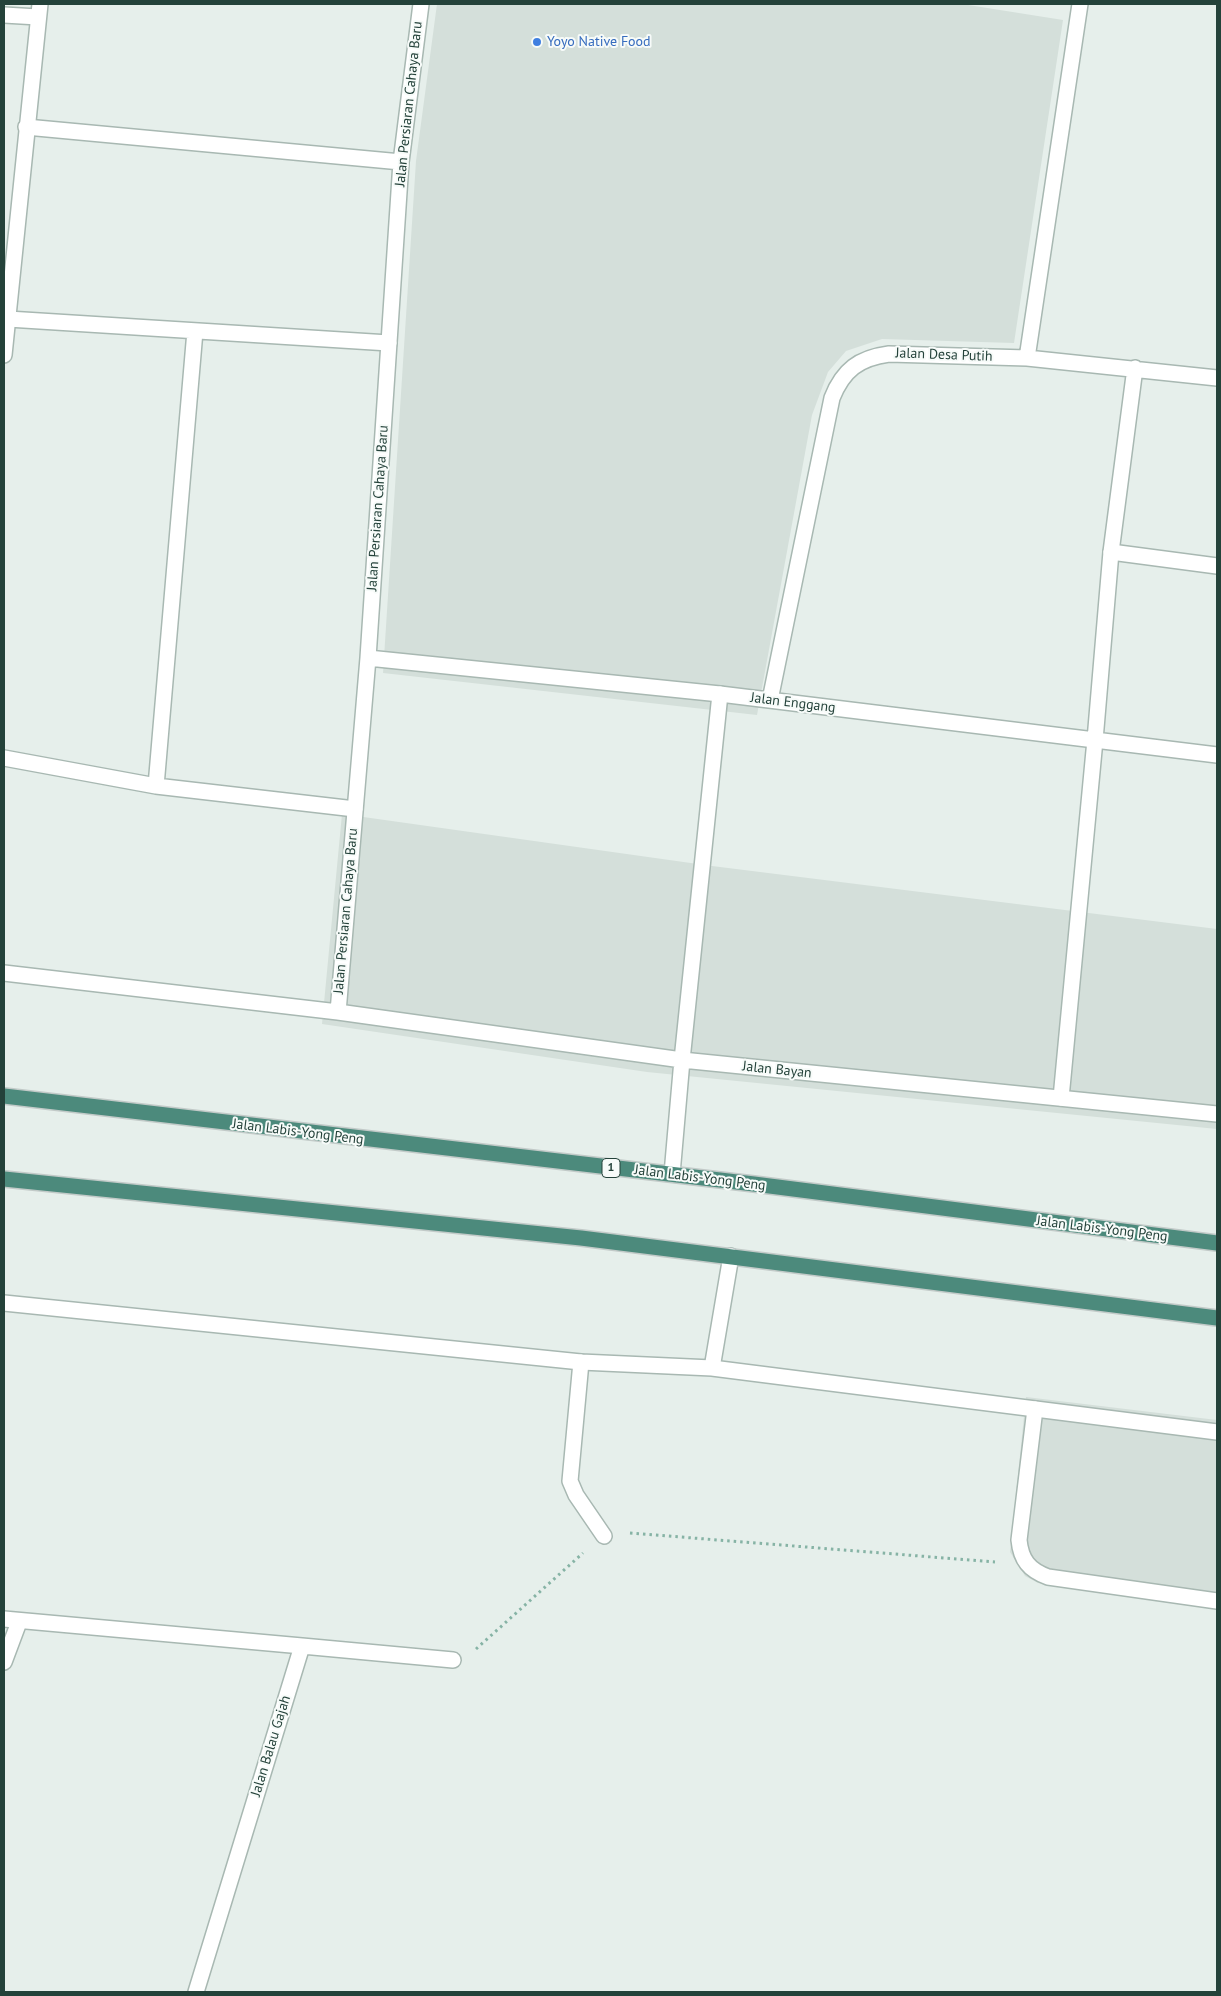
<!DOCTYPE html>
<html>
<head>
<meta charset="utf-8">
<style>
  body { margin:0 }
  #map { position:relative; width:1221px; height:1996px; overflow:hidden; background:#e6efeb; font-family:"PT Sans",sans-serif }
  canvas { display:block }
  .frame { position:absolute; inset:0; border:5px solid #24423a; pointer-events:none }
</style>
</head>
<body>
<div id="map">
<canvas width="1221" height="1996"></canvas>
<div class="frame"></div>
</div>
<script>
const ctx = document.querySelector('canvas').getContext('2d');
ctx.lineJoin = 'round';
function paint(path, color) { ctx.fillStyle = color; ctx.fill(path, 'evenodd'); }
function strokePath(path, color, width, dash) { ctx.strokeStyle = color; ctx.lineWidth = width; ctx.lineCap = dash ? 'butt' : 'round'; ctx.setLineDash(dash || []); ctx.stroke(path); }
function drawText(font, color, halo, rows, align = 'center') {
  ctx.font = font + ' "PT Sans",sans-serif'; ctx.lineWidth = 4; ctx.setLineDash([]); ctx.textBaseline = 'middle'; ctx.strokeStyle = halo; ctx.fillStyle = color; for (const [text, x, y, turn = 0] of rows) {
    ctx.save(); ctx.translate(x, y); ctx.rotate((+turn || 0) * Math.PI / 180); ctx.textAlign = isNaN(turn) ? turn : align; if (halo) ctx.strokeText(text, 0, 0); ctx.fillText(text, 0, 0); ctx.restore();
  }
}
paint(new Path2D(`
  M437,4H962L1063,20L1014,343L882,339L846,351L828,372L812,415L757,715L383,673L416,161Z
  M342,814L712,866L1217,929V1129L647,1072L322,1024Z
  M1026,1397L1217,1420V1609L1038,1583L1025,1576L1010,1552Z`), '#d4dfda');
const service = new Path2D(`
  M4,15L38,17
  M8,319L389,343
  M1111,552L1217,566
  M4,758L156,786L355,809
  M156,786L195,331
  M682,1060L720,694
  M1061,1098L1095,740
  M581,1362L570,1481L576,1495L604,1536
  M1035,1409L1019,1540C1021,1560 1029,1570 1048,1577L1217,1601
  M4,1662L19,1622`);
const minor = new Path2D(`
  M26,127L401,162
  M1027,358L1217,378
  M368,658L720,694L1217,755
  M770,700L832,398C843,370 859,358 889,354L1027,358L1080,4
  M1095,740L1111,552L1135,368
  M4,973L338,1012L682,1060L1217,1114
  M338,1012L368,658L401,162L421,4
  M672,1174L682,1060
  M4,1303L581,1362L712,1368L1217,1432
  M712,1368L731,1256
  M4,1619L302,1646
  M196,1992L302,1646L453,1660`);
const tertiary = new Path2D(`
  M4,355L40,4`);
const trunk = new Path2D(`
  M4,1096L754,1184L1217,1243
  M4,1179L581,1238L1217,1318`);
strokePath(service, '#a8b8b2', 18);
strokePath(minor, '#a8b8b2', 18);
strokePath(tertiary, '#a8b8b2', 18);
strokePath(trunk, '#c2cac8', 18);
strokePath(new Path2D(`
  M630,1533L995,1562
  M476,1649L583,1553`), '#86b3a5', 3, [2.5, 4]);
strokePath(service, '#fff', 15);
strokePath(minor, '#fff', 15);
strokePath(tertiary, '#fff', 15);
strokePath(trunk, '#4c8a7c', 15);
for (const [x, y, r, color] of [
  [537,42,5,"#3f7fe0"]
]) { const dot = new Path2D(); dot.arc(x, y, r, 0, 2 * Math.PI); ctx.fillStyle = color; ctx.fill(dot); strokePath(dot, '#f7fbf9', 2); }
for (const [x, y, w] of [
  [611,1168,18]
]) { const box = new Path2D(); box.roundRect(x - w / 2, y - 9.5, w, 19, 4); ctx.fillStyle = '#f7fbf9'; ctx.fill(box); strokePath(box, '#24423a', 1); }
drawText('bold 12px', '#24423a', null, [
  ["1",611,1168]
]);
drawText('14px', '#366cbe', '#f7fbf9', [
  ["Yoyo Native Food",547,42]
], 'left');
drawText('14px', '#24423a', '#f7fbf9', [
  ["Jalan Persiaran Cahaya Baru",409,104,-84],
  ["Jalan Desa Putih",944,355,2],
  ["Jalan Persiaran Cahaya Baru",378,508,-86],
  ["Jalan Enggang",793,703,7],
  ["Jalan Persiaran Cahaya Baru",346,911,-85],
  ["Jalan Bayan",777,1070,6],
  ["Jalan Labis-Yong Peng",298,1132,7],
  ["Jalan Labis-Yong Peng",700,1178,7],
  ["Jalan Labis-Yong Peng",1102,1229,7],
  ["Jalan Balau Gajah",271,1746,-73]
]);
</script>
</body>
</html>
